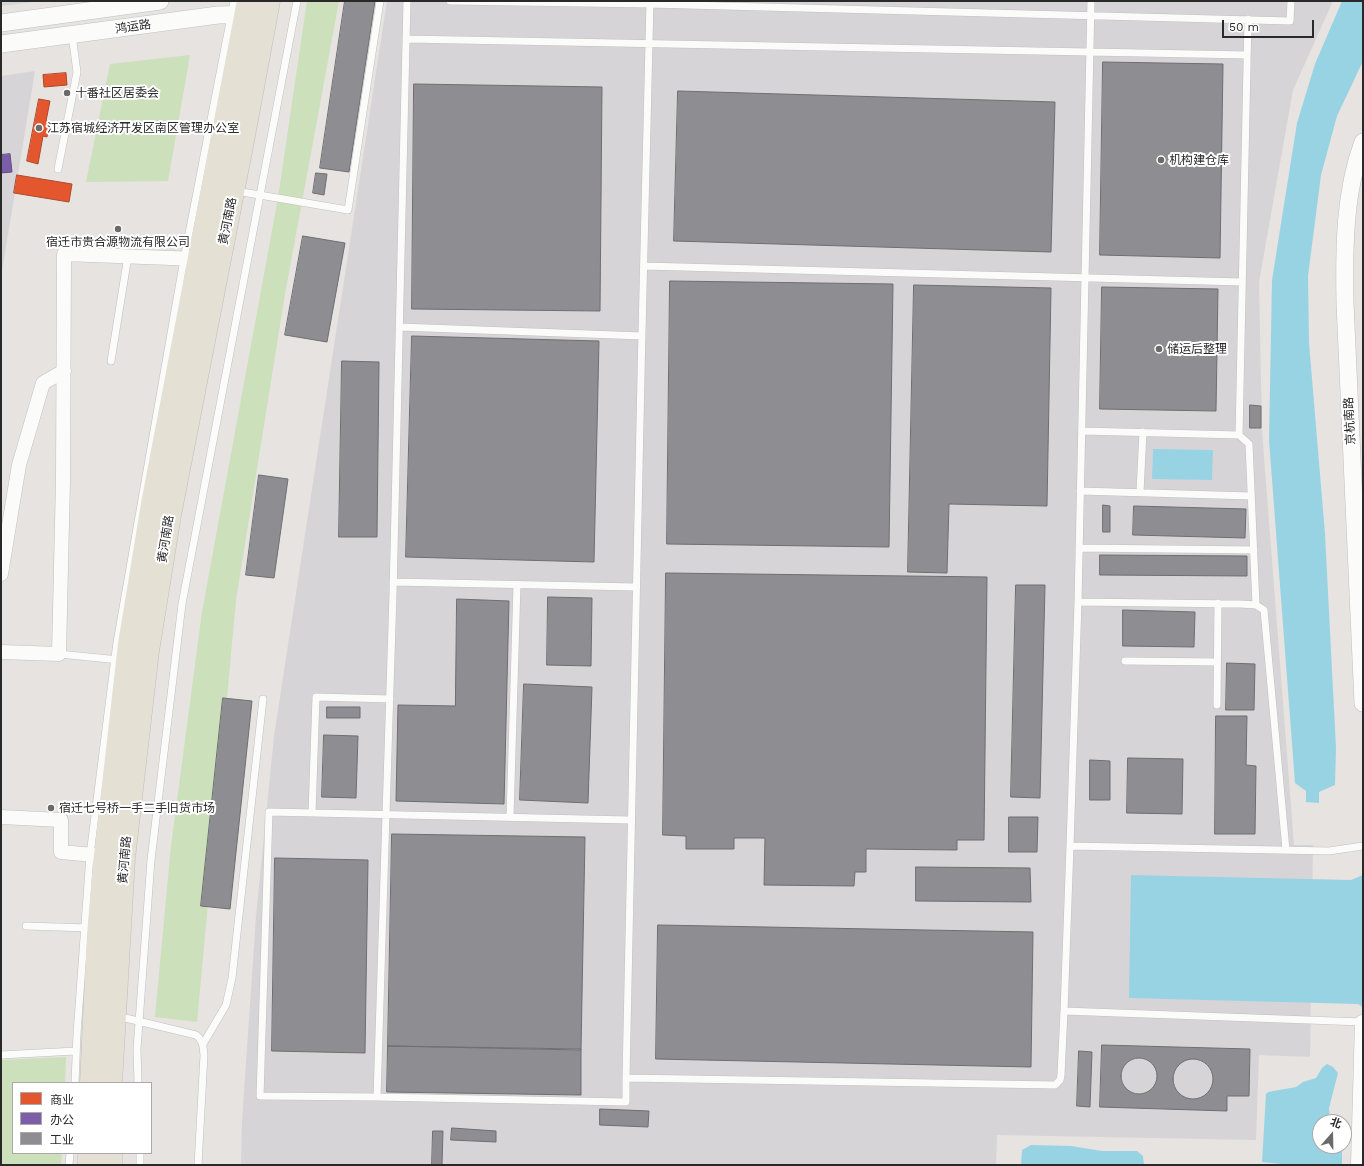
<!DOCTYPE html>
<html>
<head>
<meta charset="utf-8">
<style>
  body { margin:0 }
  #map { position:relative; width:1364px; height:1166px; overflow:hidden; background:#e6e3e0; font-family:"Work Sans","Noto Sans SC",sans-serif }
  canvas { display:block }
  .frame { position:absolute; inset:0; border:2px solid #292929; pointer-events:none }
  .legend { position:absolute; left:12px; top:1082px; width:140px; height:72px; box-sizing:border-box; background:#fff; border:1px solid #a9a9a9; margin:0; padding:5px 7px; list-style:none; font-size:12px; color:#292929 }
  .legend li { display:flex; align-items:center; gap:8px; height:20px }
  .legend b { width:20px; border:1px solid #a9a9a9 }
  .north { position:absolute; left:1312px; top:1114px; width:40px; height:40px; box-sizing:border-box; background:#fff; border:1px solid #a9a9a9; border-radius:50%; rotate:20deg; font-size:11px; font-weight:700; line-height:16px; text-align:center; color:#292929 }
  .north::after { content:''; display:block; margin:auto; width:14px; height:18px; background:#6b6a69; clip-path:polygon(50% 0,100% 100%,50% 72%,0 100%) }
  .scale { position:absolute; left:1222px; top:20px; width:92px; height:18px; box-sizing:border-box; border:2px solid #292929; border-top:0; padding-left:5px; font-size:12px; line-height:14px; white-space:nowrap; color:#292929; -webkit-text-stroke:3px #fff; paint-order:stroke }
</style>
</head>
<body>
<div id="map">
<canvas width="1364" height="1166"></canvas>
<div class="frame"></div>
<ul class="legend">
<li><b style="height:11px;background:#e4572e"></b>商业</li>
<li><b style="height:11px;background:#7b5ea7"></b>办公</li>
<li><b style="height:11px;background:#8d8d92"></b>工业</li>
</ul>
<div class="north">北</div>
<div class="scale">50 m</div>
</div>
<script>
const ctx = document.querySelector('canvas').getContext('2d');
ctx.lineJoin = 'round';
function paint(path, color) { ctx.fillStyle = color; ctx.fill(path, 'evenodd'); }
function strokePath(path, color, width, dash) { ctx.strokeStyle = color; ctx.lineWidth = width; ctx.lineCap = dash ? 'butt' : 'round'; ctx.setLineDash(dash || []); ctx.stroke(path); }
function drawText(font, color, halo, rows, align = 'center') {
  ctx.font = font + ' "Work Sans","Noto Sans SC",sans-serif'; ctx.lineWidth = 4; ctx.setLineDash([]); ctx.textBaseline = 'middle'; ctx.strokeStyle = halo; ctx.fillStyle = color; for (const [text, x, y, turn = 0] of rows) {
    ctx.save(); ctx.translate(x, y); ctx.rotate((+turn || 0) * Math.PI / 180); ctx.textAlign = isNaN(turn) ? turn : align; if (halo) ctx.strokeText(text, 0, 0); ctx.fillText(text, 0, 0); ctx.restore();
  }
}
paint(new Path2D(`
  M1,1H41L1,6Z
  M387,1H1333L1293,90L1259,282L1262,431L1294,845H1313L1310,1057L1259,1055L1256,1140L997,1135L996,1165H241L242,1121L256,916L274,736Z
  M35,71L1,277V76Z`), '#d7d4d7');
paint(new Path2D(`
  M307,1H339L285,294L236,600L197,1022L155,1017L171,846L202,612L278,198Z
  M190,55L168,181L86,182L110,64Z
  M66,1057L65,1083H13V1153H62L61,1165H1V1060Z`), '#cbe0bb');
paint(new Path2D(`
  M1342,1H1363V61L1337,116L1321,175L1308,276L1309,343L1325,534L1336,748L1335,785L1319,792V803L1306,802V791L1295,783L1269,440L1272,280L1297,123L1315,64Z
  M1153,449L1213,450L1212,480L1152,479Z
  M1131,875L1351,880L1363,875V1007L1358,1004L1129,998Z
  M1327,1064L1333,1067L1338,1073L1329,1108L1330,1120L1332,1122H1320V1146H1342V1165H1292L1262,1162L1266,1094L1268,1092L1296,1087L1303,1082L1316,1078L1322,1068Z
  M1031,1145L1071,1146L1102,1151H1137L1143,1156L1144,1165H1021L1022,1150Z`), '#98d3e4');
const shops = new Path2D(`
  M66,73L67,85L44,87L43,75Z
  M39,99L50,101L46,121L50,122L47,137L43,136L38,164L27,161Z
  M17,175L72,184L69,202L14,193Z`);
paint(shops, '#e4572e');
strokePath(shops, '#ac492c', 1);
const offices = new Path2D(`
  M10,154L12,172L1,173V155Z`);
paint(offices, '#7b5ea7');
strokePath(offices, '#624e81', 1);
const industry = new Path2D(`
  M345,1H375L349,172L320,168Z
  M1103,62L1223,64L1220,258L1100,255Z
  M414,84L602,87L600,311L412,309Z
  M678,91L1055,102L1051,252L674,241Z
  M316,173L327,174L324,195L313,193Z
  M303,236L345,243L327,342L285,335Z
  M670,281L893,284L889,547L667,544Z
  M914,285L1051,288L1047,506L949,504L947,573L908,572Z
  M1102,287L1218,289L1216,411L1100,409Z
  M412,336L599,341L594,562L406,557Z
  M342,361L379,362L377,537H339Z
  M1250,405L1261,406V428H1250Z
  M259,475L288,479L274,578L246,575Z
  M1103,505L1110,506V532H1103Z
  M1134,506L1246,509L1245,538L1133,535Z
  M1100,555L1247,556V576L1100,575Z
  M666,573L987,577L984,840H957V850L866,849V872H855L854,886L764,885L765,838H734V849H686V836L663,835Z
  M1016,585H1045L1040,798L1011,797Z
  M548,597L592,598L591,666L547,665Z
  M457,599L509,601L504,804L396,801L398,705L455,706Z
  M1123,610L1195,612L1194,647L1123,646Z
  M1227,663L1255,664L1254,710H1226Z
  M524,684L592,687L588,803L520,800Z
  M223,698L252,701L230,909L201,906Z
  M327,707H360V718H327Z
  M1216,716H1247L1246,765L1256,766L1255,834H1215Z
  M324,735L358,736L356,798L322,797Z
  M1128,758L1183,759L1182,814L1127,813Z
  M1090,760L1110,761V800H1090Z
  M1009,817H1038L1037,852H1009Z
  M392,834L585,837L581,1050L388,1046Z
  M275,858L368,860L365,1053L272,1051Z
  M916,867L1030,868L1031,902L916,901Z
  M658,925L1033,932L1031,1067L656,1059Z
  M1102,1045L1250,1049L1249,1096H1227V1111L1100,1107Z
  M388,1046L581,1049V1095L387,1092Z
  M1079,1051L1092,1052L1090,1107L1077,1106Z
  M1121 1076a18 18 0 1 1 36 0a18 18 0 1 1-36 0Z
  M1173 1079a20 20 0 1 1 40 0a20 20 0 1 1-40 0Z
  M600,1109L649,1111L648,1127L600,1125Z
  M452,1128L496,1131V1142L451,1140Z
  M433,1131H443L442,1165H432Z`);
paint(industry, '#8d8d92');
strokePath(industry, '#6f6f72', 1);
const service = new Path2D(`
  M407,1C400,366 390,732 377,1097L626,1102V1078
  M450,1L650,4L1290,21L1291,1
  M650,1C642,360 631,719 626,1078L1055,1085L1060,1080L1061,1075L1064,1011
  M406,39L1247,55
  M58,169L77,72L72,35
  M236,191L348,210L380,1
  M644,266L1242,282
  M400,327L642,336
  M111,361L128,256
  M1082,431L1239,435L1248,19
  M1239,435L1249,444L1256,605
  M1080,491L1251,496
  M1140,492L1143,432
  M1079,548L1254,550
  M393,582L636,587
  M1078,602L1240,604L1256,605L1264,610L1286,850
  M59,654L119,660
  M1125,661L1217,662
  M1217,705L1218,603
  M312,813L316,697L390,699
  M510,817L517,585
  M1070,846L1078,602L1091,1
  M26,926L89,928
  M117,1016L196,1035C203,1040 203,1046 204,1055L198,1165
  M1362,1022L1064,1011L1070,846L1329,851L1363,846
  M203,1044L226,1005L232,978L263,699
  M1,1055L76,1051
  M75,1083L77,1034L90,855L117,642L184,259L234,1
  M138,1083L137,1049L151,860L182,604L297,1
  M377,1097L260,1096L269,812L629,820
  M140,1153V1165
  M69,1165L70,1153`);
const minor = new Path2D(`
  M1,574L19,465L43,383L64,371
  M1,652L59,654L63,480L64,254L198,259
  M1,817L61,820V852L105,856
  M1358,1165L1362,1022`);
const tertiary = new Path2D(`
  M1,23L160,1
  M1,44L218,15L257,14
  M1363,142C1344,193 1344,249 1345,303L1363,703`);
const primary = new Path2D(`
  M91,1083L98,935L104,864L129,644L152,504L248,1
  M111,1083L124,858L148,651L170,515L243,141L269,1
  M111,1153V1165
  M89,1165V1153`);
strokePath(service, '#c0c0c1', 8);
strokePath(minor, '#c0c0c1', 15);
strokePath(tertiary, '#c0c0c1', 18);
strokePath(primary, '#bfbebd', 23);
strokePath(service, '#fbfbfa', 7);
strokePath(minor, '#fbfbfa', 14);
strokePath(tertiary, '#fbfbfa', 17);
strokePath(primary, '#e4e0d4', 22);
for (const [x, y, r, color] of [
  [67,93,4,"#6b6a69"],
  [39,128,4,"#6b6a69"],
  [1161,160,4,"#6b6a69"],
  [118,229,4,"#6b6a69"],
  [1159,349,4,"#6b6a69"],
  [51,808,4,"#6b6a69"]
]) { const dot = new Path2D(); dot.arc(x, y, r, 0, 2 * Math.PI); ctx.fillStyle = color; ctx.fill(dot); strokePath(dot, '#fff', 1.5); }
drawText('12px', '#292929', '#fff', [
  ["鸿运路",133,27,-8],
  ["黄河南路",228,221,-79],
  ["京杭南路",1350,421,-93],
  ["黄河南路",166,539,-81],
  ["黄河南路",125,860,-85]
]);
drawText('12px', '#292929', '#fff', [
  ["十番社区居委会",75,93],
  ["江苏宿城经济开发区南区管理办公室",47,128],
  ["机构建仓库",1169,160],
  ["宿迁市贵合源物流有限公司",118,242,"center"],
  ["储运后整理",1167,349],
  ["宿迁七号桥一手二手旧货市场",59,808]
], 'left');
</script>
</body>
</html>
